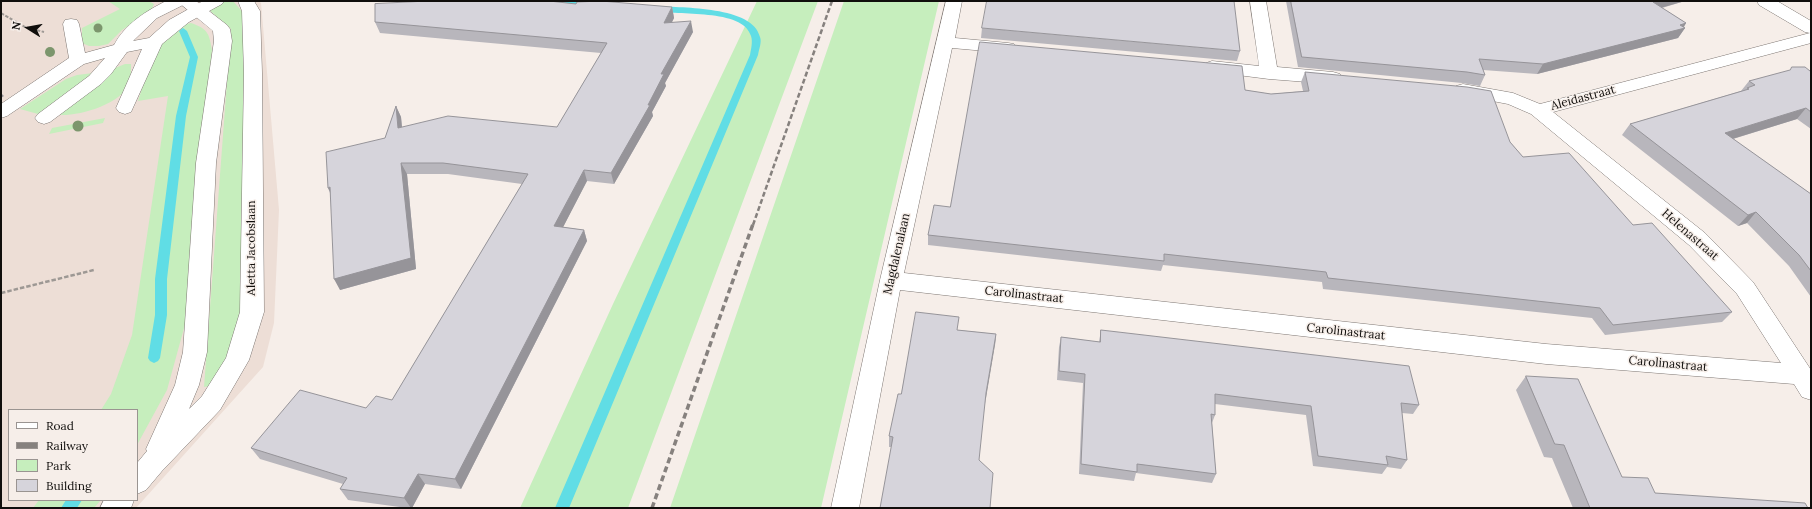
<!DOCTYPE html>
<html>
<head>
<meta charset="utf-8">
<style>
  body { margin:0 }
  #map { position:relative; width:1812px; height:509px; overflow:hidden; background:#f6eee9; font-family:Lora,serif }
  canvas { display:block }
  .frame { position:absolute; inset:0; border:2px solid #100e0c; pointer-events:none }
  .legend { position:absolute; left:8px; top:409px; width:130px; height:92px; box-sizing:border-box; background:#f6eee9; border:1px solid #9a9491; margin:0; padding:5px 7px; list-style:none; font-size:12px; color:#100e0c }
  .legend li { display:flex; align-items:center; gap:8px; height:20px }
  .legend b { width:20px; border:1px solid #9a9491 }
  .north { position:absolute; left:8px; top:8px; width:40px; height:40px; -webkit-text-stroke:3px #f6eee9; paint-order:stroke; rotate:281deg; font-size:11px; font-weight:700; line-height:16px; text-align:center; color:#100e0c }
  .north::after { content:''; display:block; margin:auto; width:14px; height:18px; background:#100e0c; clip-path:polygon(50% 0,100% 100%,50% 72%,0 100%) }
</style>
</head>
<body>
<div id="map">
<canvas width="1812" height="509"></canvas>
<div class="frame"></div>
<ul class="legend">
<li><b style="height:5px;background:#fff"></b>Road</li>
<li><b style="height:5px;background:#86817e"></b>Railway</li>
<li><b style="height:11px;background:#c6eebd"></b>Park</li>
<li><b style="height:11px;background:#d6d4db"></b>Building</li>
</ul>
<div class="north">N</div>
</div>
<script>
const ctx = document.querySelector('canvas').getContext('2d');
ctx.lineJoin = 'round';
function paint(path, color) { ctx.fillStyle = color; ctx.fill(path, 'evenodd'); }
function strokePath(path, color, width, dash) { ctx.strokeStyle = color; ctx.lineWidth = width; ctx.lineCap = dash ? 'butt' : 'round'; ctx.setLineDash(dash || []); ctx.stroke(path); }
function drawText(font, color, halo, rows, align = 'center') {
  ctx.font = font + ' Lora,serif'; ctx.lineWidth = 3; ctx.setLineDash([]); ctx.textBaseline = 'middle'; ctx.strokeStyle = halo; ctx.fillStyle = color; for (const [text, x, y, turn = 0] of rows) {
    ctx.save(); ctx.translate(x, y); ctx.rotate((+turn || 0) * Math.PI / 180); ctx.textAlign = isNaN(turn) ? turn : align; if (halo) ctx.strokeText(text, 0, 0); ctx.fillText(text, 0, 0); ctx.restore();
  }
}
paint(new Path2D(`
  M1,1H259L261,3L279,210L274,323L263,367L136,508H1ZM9,410H137V500H9Z`), '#edded6');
paint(new Path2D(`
  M108,1H149L154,4L151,11L122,30L108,44L99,46H89L82,43V28L120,9Z
  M225,1H233L246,16L242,320L230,353L210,386L204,387L231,29L208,9Z
  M757,1H818L628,508H520L613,304Z
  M844,1H939L821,508H670Z
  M191,23C208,29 209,33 212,50L186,321L167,390L137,445V410H101L111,394L132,335L168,96L138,101C148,73 156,29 191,23Z
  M125,64H131V65C131,71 131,79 129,84C121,104 80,116 60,115L59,113L115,68Z
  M93,73L38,114L20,109L66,79L77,75Z
  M105,118L103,123L49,134L52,128Z
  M39,500H101L94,508H33Z`), '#c6eebd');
paint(new Path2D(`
  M552,1L594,2L595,4L591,7L556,4Z
  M658,6C682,8 753,6 760,37C762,42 759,49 758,55L569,508H555L750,55C751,49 753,42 751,36C743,8 677,16 655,11L654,9Z
  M183,28L187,31L198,57L186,116L167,279V315L160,358L158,361L154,363L150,361L148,358L155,315V279L176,116L190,57L179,31Z
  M66,500H82L77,508H61Z`), '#60dde5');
const service = new Path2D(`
  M166,1H187L185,4L157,18L133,41L149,38L169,20L203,1H224L222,4L189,22L162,44L131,112L125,114L119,112L116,108L142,49L127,52L111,74L101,84L50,122L44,124L38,122L35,118L38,114L89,76L105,58L84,64L7,116L1,118V104L69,58L63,24L65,20L71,19L77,20L79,24L85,53L114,45C125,24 146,11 166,1Z`);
const minor = new Path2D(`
  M177,1H196L227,25L230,29L232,41L216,163L207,352L199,385L189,409L202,396L226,358L240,312L244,73L242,11L238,1H254L260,11L262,73L264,312L249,360L220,410L162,471L146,490L137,494V463L147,451L146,449L175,385L183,352L196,163L214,41L213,31Z
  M946,1H962L955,38L1008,43L1014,44L1017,48L1014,52L1008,53L952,48L904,273L1546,344L1781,363L1737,294L1689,245L1531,114L1508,104L1456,94L1454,90L1456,86L1463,84L1513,93L1540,104L1810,33L1805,32L1759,5L1757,1H1777L1811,21V43L1553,112L1705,233L1753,282L1811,370V400L1802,397L1794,384L1546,364L900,290L859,508H831L880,280Z
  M1250,1H1266L1277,67L1333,72L1340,74L1342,78L1340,82L1333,84L1269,79L1206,71L1203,67L1206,63L1212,61L1259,66Z
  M104,500H134L131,508H100Z`);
strokePath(service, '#7e7773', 1);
strokePath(minor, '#7e7773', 1);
strokePath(new Path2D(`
  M1,13L25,27L44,32`), '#9d9894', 2, [3.5, 1.5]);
strokePath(new Path2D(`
  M1,293L94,270`), '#9d9894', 2.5, [4.5, 2]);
paint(service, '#fff');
paint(minor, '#fff');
strokePath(new Path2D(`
  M753,225L832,1`), '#86817e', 2.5, [5, 2.5]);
strokePath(new Path2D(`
  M652,508L753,224`), '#86817e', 3.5, [6, 3.5]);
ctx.fillStyle = '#7c966d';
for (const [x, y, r] of [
  [98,28,4.5],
  [50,52,5],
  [78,126,5.5]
]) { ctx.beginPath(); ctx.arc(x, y, r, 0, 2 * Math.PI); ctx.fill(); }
paint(new Path2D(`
  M1286,1H1685L1662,8L1686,23L1684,27L1685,28L1678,38L1537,74L1483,70L1485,75L1480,86L1462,83L1298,67Z
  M576,4L672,7L674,18L672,22L693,32L665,83L666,86L652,112L653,116L614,184L587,181L563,227L584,230L587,241L461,489L425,484L412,508H407L348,500L340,489L343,484L260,459L251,448L366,408L392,400L522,184L448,174H407L416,269L340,290L330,193L328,188L385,138L396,106L401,117L402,127H557L601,53L380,33L375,22Z
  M982,28L1240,51L1237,61L981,38Z
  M1811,70V129L1797,119L1733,139L1811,194V297L1789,266L1747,223L1738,226L1622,135L1630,124L1741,91L1749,81Z
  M1305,72L1510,142L1523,157L1633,225L1732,312L1722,322L1605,335L1592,318L1323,289L1322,282L1163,265L1161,271L928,245V235L950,207L1245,90L1271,94L1303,91L1301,82Z
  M958,330L996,334L995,345L891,447H889V436Z
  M1101,330L1419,405L1413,414L1402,413L1407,460L1401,469L1387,467L1382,474L1313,466L1306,415L1215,404V415L1212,423L1216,474L1212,483L1136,473L1134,481L1079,474L1083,383L1057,380L1059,347L1061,337L1099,342Z
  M1526,376L1622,477L1655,493L1808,508H1573L1552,458L1544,457L1516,390Z`), '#b8b6bc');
paint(new Path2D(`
  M1656,1H1685L1646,12L1653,2Z
  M672,7L674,18L666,34L664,23Z
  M691,21L693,32L665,83L666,86L652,112L653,116L614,184L611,173L648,105L661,74Z
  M1686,23L1683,28H1685L1678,38L1537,74L1543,64Z
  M1,93L4,96L1,98Z
  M396,106L401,117L403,139L398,128Z
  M1806,108L1797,119L1716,144L1725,133Z
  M401,163L407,174L416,269L340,290L334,279Z
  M584,170L587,181L558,237L554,226Z
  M330,187L334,199L328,188Z
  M1756,212L1747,223L1738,226L1748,215Z
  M584,230L587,241L461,489L455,479Z
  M996,334L995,345L985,404L986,393Z
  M418,474L425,484L412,508H411L404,498Z`), '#969499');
const building = new Path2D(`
  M428,1H549L576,4L577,2L601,1L672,7L664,23L691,21L661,74H664L648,105H650L611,173L584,170L554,226L584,230L455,479L418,474L404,498L340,489L347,478L251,448L300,390L366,408L376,396L392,400L528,174L443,163H401L411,258L334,279L330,187L328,188L326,152L385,138L396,106L398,128L448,116L557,127L607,43L375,22V4Z
  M987,1H1234L1240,51L982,28Z
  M1291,1H1656L1653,2L1686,23L1680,25L1685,28L1543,64L1479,59L1485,75L1467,72L1302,57Z
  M980,42L1242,66L1245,90L1271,94L1309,91L1305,72L1467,87L1491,91L1510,142L1523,157L1569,153L1633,225L1652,223L1732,312L1613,325L1600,308L1328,278L1326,272L1164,254V261L928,235L934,205L950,207Z
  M1792,67H1805L1810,71L1811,70V112L1806,108L1725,133L1811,194V271L1799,255L1756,212L1748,215L1630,124L1749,89L1747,88L1755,85L1749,81L1790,70Z
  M916,312L959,317L957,330L996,334L986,393L979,460L993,473L990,508H880L893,437L889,436L898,394H901Z
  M1101,330L1409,366L1419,405L1401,403L1407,460L1386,456L1388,465L1318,456L1311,406L1215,394V415L1211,414L1216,474L1137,464V472L1081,464L1085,374L1059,371L1061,337L1100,342Z
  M1526,376L1578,379L1622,477L1648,478L1655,493L1805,503L1808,508H1590L1564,445L1555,444Z`);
paint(building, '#d6d4db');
strokePath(building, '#969499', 1);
drawText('12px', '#100e0c', '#f6eee9', [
  ["Aleidastraat",1583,98,-15],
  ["Helenastraat",1690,235,41],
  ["Aletta Jacobslaan",252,248,-90],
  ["Magdalenalaan",897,254,-77],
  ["Carolinastraat",1024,295,6],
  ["Carolinastraat",1346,332,6],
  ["Carolinastraat",1668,364,5]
]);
</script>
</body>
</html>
